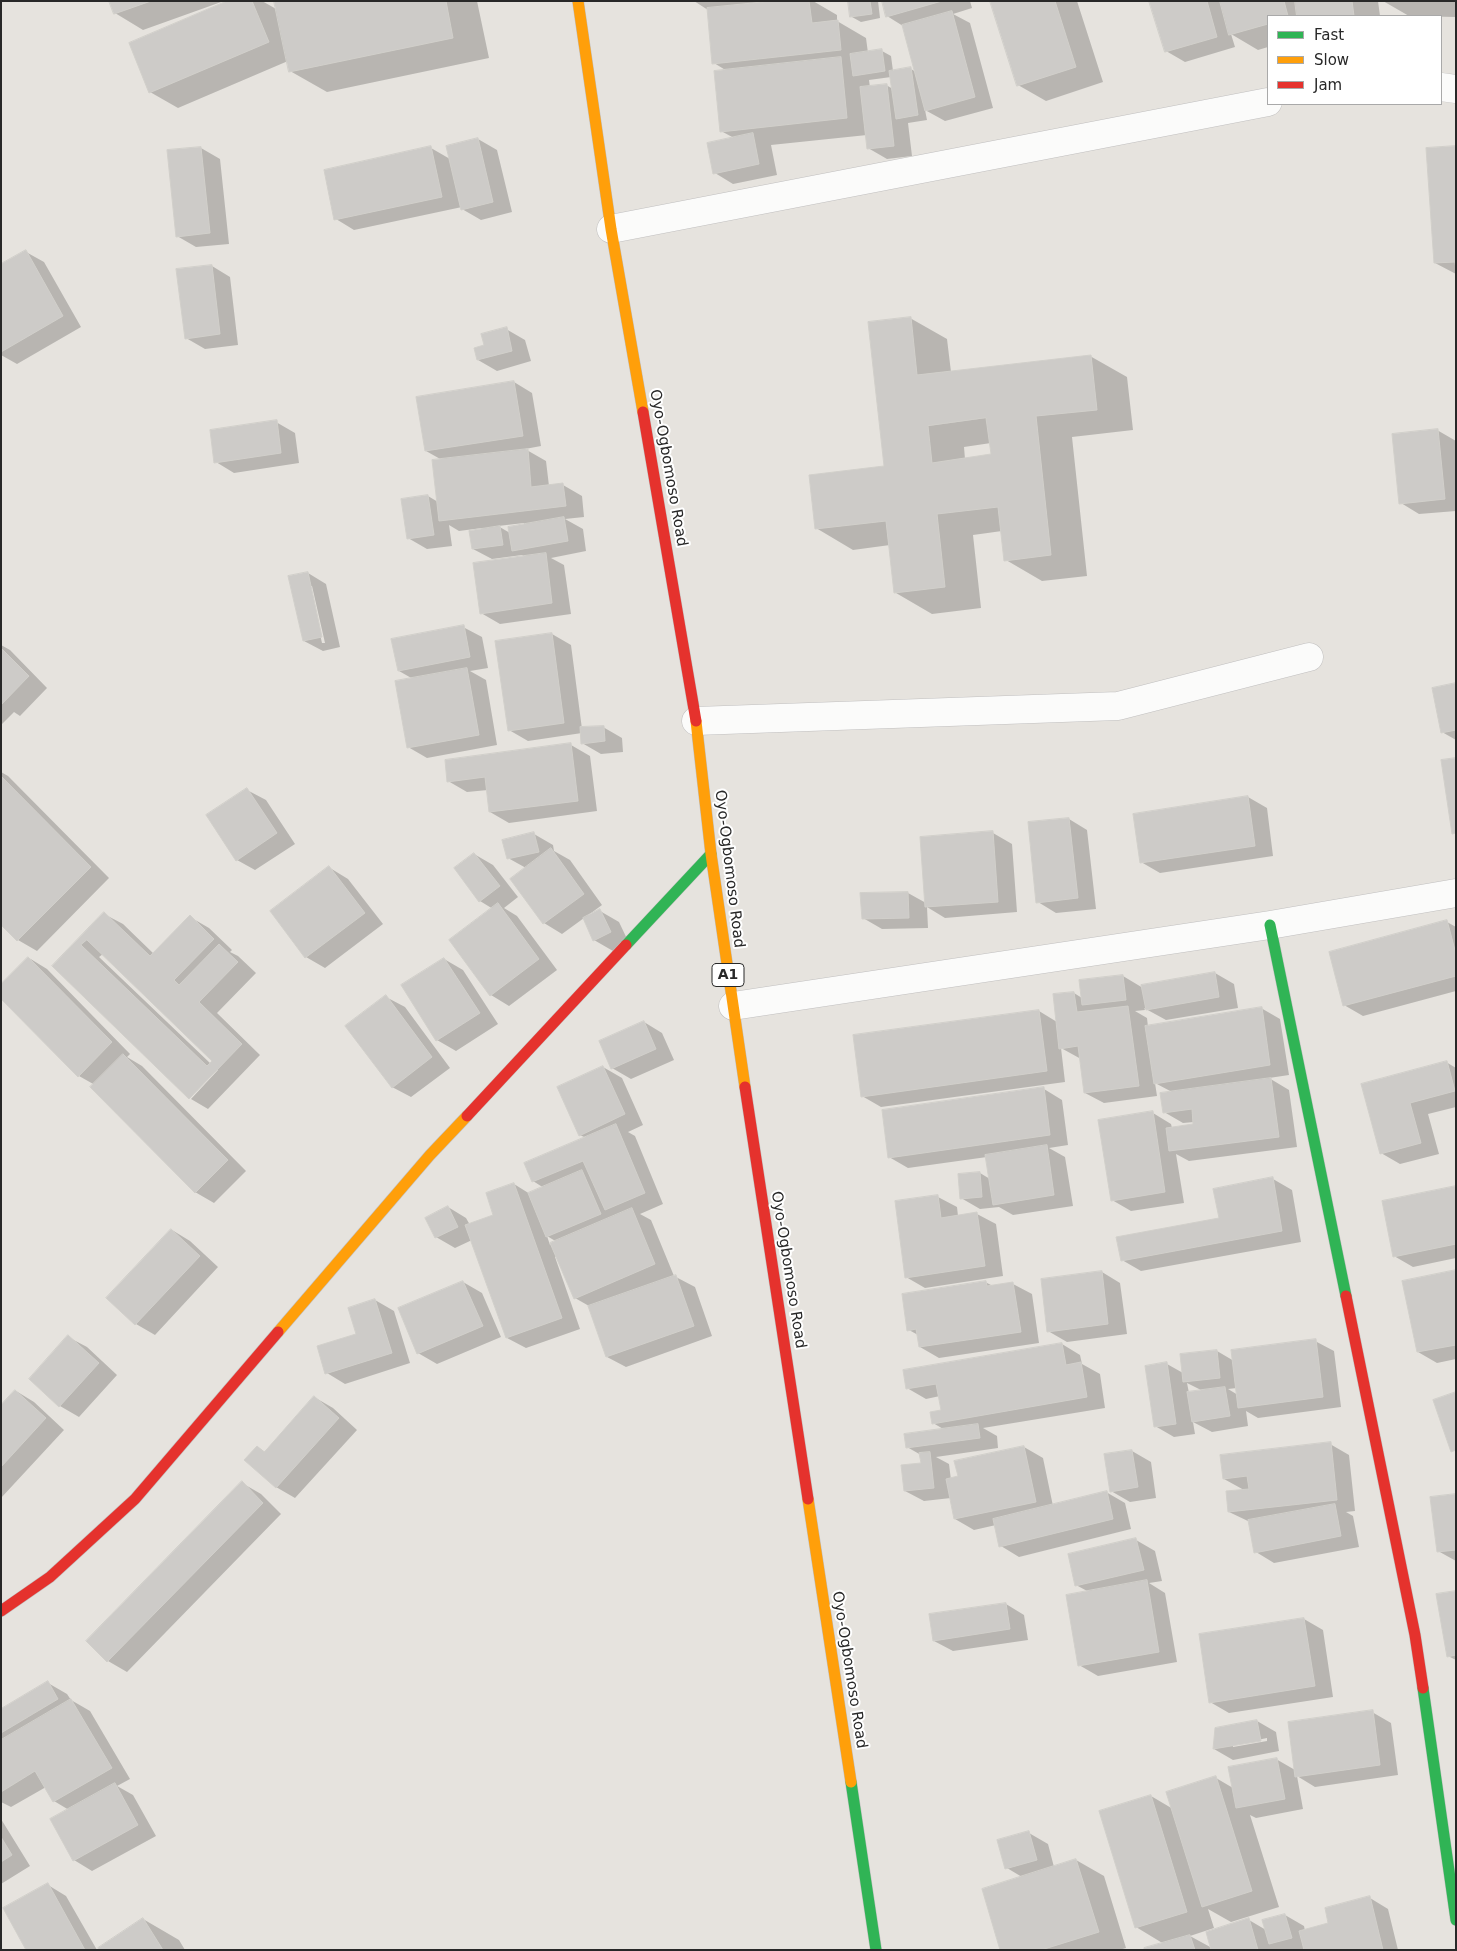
<!DOCTYPE html>
<html>
<head>
<meta charset="utf-8">
<style>
  body { margin:0 }
  #map { position:relative; width:1457px; height:1951px; overflow:hidden; background:#e6e3de; font-family:"DejaVu Sans",sans-serif }
  canvas { display:block }
  .frame { position:absolute; inset:0; border:2px solid #282828; pointer-events:none }
  .legend { position:absolute; left:1267px; top:15px; width:175px; height:90px; box-sizing:border-box; background:#fff; border:1px solid #a9a9a9; margin:0; padding:6px 9px; list-style:none; font-size:15px; color:#282828 }
  .legend li { display:flex; align-items:center; gap:10px; height:25px }
  .legend b { width:25px; border:1px solid #a9a9a9 }
</style>
</head>
<body>
<div id="map">
<canvas width="1457" height="1951"></canvas>
<div class="frame"></div>
<ul class="legend">
<li><b style="height:6px;background:#30b455"></b>Fast</li>
<li><b style="height:6px;background:#ff9f0a"></b>Slow</li>
<li><b style="height:6px;background:#e5322d"></b>Jam</li>
</ul>
</div>
<script>
const ctx = document.querySelector('canvas').getContext('2d');
ctx.lineJoin = 'round';
function paint(path, color) { ctx.fillStyle = color; ctx.fill(path, 'evenodd'); }
function strokePath(path, color, width, dash) { ctx.strokeStyle = color; ctx.lineWidth = width; ctx.lineCap = dash ? 'butt' : 'round'; ctx.setLineDash(dash || []); ctx.stroke(path); }
function drawText(font, color, halo, rows, align = 'center') {
  ctx.font = font + ' "DejaVu Sans",sans-serif'; ctx.lineWidth = 4; ctx.setLineDash([]); ctx.textBaseline = 'middle'; ctx.strokeStyle = halo; ctx.fillStyle = color; for (const [text, x, y, turn = 0] of rows) {
    ctx.save(); ctx.translate(x, y); ctx.rotate((+turn || 0) * Math.PI / 180); ctx.textAlign = isNaN(turn) ? turn : align; if (halo) ctx.strokeText(text, 0, 0); ctx.fillText(text, 0, 0); ctx.restore();
  }
}
paint(new Path2D(`
  M111,1H224L143,30L115,13Z
  M230,1H262L278,10L276,1H477L489,58L327,92L290,71L288,61L178,108L150,92Z
  M694,1H813L837,15V21L866,38L868,53L882,51L891,56L893,71L911,69L916,72L903,26L887,16L883,1H970L972,8L953,14L970,23L993,108L945,121L925,110L927,120L908,123L912,156L887,159L868,148L867,135L771,145L777,175L733,184L715,173L734,138L721,131L727,71L714,63L708,10ZM891,77L893,89L886,85L870,88L869,80Z
  M849,1H878L880,18L861,22L852,17Z
  M991,1H1077L1103,82L1046,101L1018,85Z
  M1151,1H1378L1380,16H1268V47L1258,50L1231,34L1235,47L1185,62L1166,51Z
  M1383,1H1456V17L1409,16Z
  M478,139L497,150L512,212L481,220L462,209V207L354,230L336,219L431,148L450,159Z
  M201,148L220,159L229,244L196,247L177,236L168,151Z
  M1456,148V274L1435,263Z
  M26,252L44,262L81,327L17,364L1,355V266Z
  M212,266L230,277L238,345L205,349L186,338Z
  M910,318L947,339L951,372L1090,356L1127,377L1133,430L1072,437L1087,576L1042,581L1006,560L1002,531L973,535L981,608L932,614L896,593L890,545L853,550L816,528L885,467ZM991,443L992,455L965,459L964,447Z
  M506,329L525,340L531,361L497,371L478,360Z
  M514,382L532,393L541,446L525,449L546,461L549,486L563,485L582,496L584,517L565,519L583,529L586,551L551,558L564,565L571,614L500,624L481,613L525,557L522,555L492,559L473,549L482,528L459,531L449,525L452,546L427,549L408,538L428,496L438,502L442,460L426,451ZM524,523V525L510,533L498,526Z
  M276,422L295,433L299,463L234,473L216,462Z
  M1437,430L1456,441V511L1419,514L1401,503Z
  M308,573L326,584L340,647L323,651L304,641ZM309,586H312L325,643H322Z
  M463,627L482,637L488,668L470,671L486,680L497,745L427,758L408,747L413,679L399,671Z
  M552,634L571,645L582,729L603,727L622,738L623,752L601,754L582,743V733L528,741L509,730Z
  M1,645L10,650L47,688L20,716L14,712L1,725Z
  M1456,684V740L1442,732Z
  M571,745L590,756L597,811L509,823L490,812L488,790L467,792L448,781Z
  M1,772L8,776L109,878L37,951L18,940L1,923Z
  M247,790L266,800L295,844L255,870L237,860Z
  M1248,797L1267,808L1273,856L1160,873L1141,862Z
  M1069,819L1087,830L1096,909L1056,913L1038,902Z
  M993,833L1012,844L1017,912L945,918L927,907L928,928L882,929L863,918L908,893L926,903Z
  M534,834L553,845L554,851L570,860L602,905L587,916L600,911L619,922L629,943L613,951L594,940L584,918L562,934L544,923L526,868L508,858Z
  M474,854L493,865L518,897L504,908L517,916L557,970L509,1006L491,995L493,909L480,901L456,868Z
  M330,868L348,879L383,924L325,968L306,957Z
  M104,914L123,924L154,954L190,917L209,928L232,950L230,952L238,956L256,973L217,1013L260,1055L208,1109L191,1099L218,1070H215L189,1097L54,966ZM103,954L214,1061L211,1064L99,957Z
  M1447,922L1456,927V991L1363,1016L1344,1005Z
  M29,958L47,969L130,1054L127,1057L142,1066L246,1171L214,1203L195,1192L95,1085L79,1076Z
  M444,959L463,970L498,1024L456,1051L437,1040Z
  M1215,973L1234,984L1238,1008L1166,1020L1144,1008L1145,1010L1135,1011L1147,1018L1148,1027L1261,1008L1280,1019L1289,1075L1269,1078L1289,1090L1297,1147L1189,1161L1176,1154L1184,1203L1131,1211L1112,1200L1153,1113L1171,1124L1172,1128L1195,1125L1194,1122L1183,1123L1164,1112L1172,1092L1155,1083L1157,1096L1104,1103L1085,1093L1081,1059L1061,1048L1065,1082L881,1107L862,1096L1039,1011L1057,1022L1074,993L1082,998L1081,981L1123,976L1143,988Z
  M386,997L405,1007L450,1068L411,1097L392,1087Z
  M644,1022L662,1033L674,1060L631,1079L612,1068Z
  M1446,1062L1456,1068V1107L1428,1114L1439,1154L1400,1164L1381,1153L1363,1085Z
  M603,1067L622,1078L643,1125L628,1132L635,1136L663,1204L640,1214L651,1220L674,1276L695,1287L712,1336L626,1367L607,1357L589,1306L575,1298L557,1256L555,1257L580,1329L526,1348L507,1338L472,1240L455,1248L436,1237L448,1207L466,1218L470,1225L495,1216L514,1184L530,1194L544,1188L533,1181L586,1138L580,1135ZM547,1236L557,1242L550,1245Z
  M1044,1089L1062,1100L1068,1145L1049,1148L1065,1157L1073,1206L1013,1215L999,1207L980,1209L961,1198L980,1173L990,1179L987,1157L908,1168L889,1157Z
  M1273,1179L1292,1190L1301,1242L1141,1271L1122,1260L1220,1219Z
  M1456,1188V1258L1413,1267L1394,1256Z
  M938,1197L957,1207L958,1216L977,1214L996,1224L1003,1276L925,1288L906,1277Z
  M172,1230L190,1241L218,1267L155,1335L136,1324Z
  M1456,1271V1359L1437,1363L1418,1352Z
  M1102,1272L1120,1283L1127,1334L1067,1342L1048,1331Z
  M463,1282L482,1293L501,1337L437,1364L418,1353Z
  M985,1282L993,1286L1013,1284L1032,1294L1039,1343L939,1358L920,1347L918,1335L909,1330Z
  M375,1300L394,1311L410,1363L345,1384L327,1373L358,1334Z
  M68,1337L87,1347L117,1375L79,1417L60,1406L30,1379Z
  M1315,1341L1334,1351L1341,1407L1258,1418L1246,1411L1248,1426L1212,1432L1193,1422L1195,1434L1174,1437L1155,1426L1167,1364L1183,1373L1217,1351L1234,1361ZM1187,1383L1199,1389L1202,1391L1189,1393ZM1237,1388L1238,1395L1228,1389Z
  M1062,1344L1080,1355L1082,1364L1100,1374L1105,1408L983,1428L997,1436L998,1448L936,1457L949,1464L951,1480L1024,1447L1043,1458L1053,1506L1106,1492L1125,1503L1131,1529L1019,1557L1001,1546L996,1525L974,1530L955,1519L951,1498L924,1501L905,1491L922,1464L921,1455L907,1447L945,1430L933,1423L942,1411L940,1396L926,1399L907,1388Z
  M16,1391L34,1402L64,1430L1,1498V1407Z
  M314,1397L333,1408L357,1430L295,1498L276,1487L258,1447L265,1452Z
  M1330,1444L1349,1455L1355,1511L1346,1512L1353,1516L1359,1547L1274,1563L1256,1552L1250,1522L1229,1512L1244,1490L1224,1479Z
  M1132,1451L1151,1462L1156,1498L1130,1502L1111,1491Z
  M242,1483L261,1494L281,1514L127,1672L108,1661L88,1641Z
  M1456,1495V1561L1438,1551Z
  M1136,1540L1155,1551L1162,1581L1149,1583L1165,1593L1177,1662L1098,1676L1079,1665L1089,1592L1076,1585Z
  M1456,1592V1660L1448,1656Z
  M1006,1604L1024,1615L1028,1640L953,1651L934,1641Z
  M1304,1619L1323,1630L1333,1697L1229,1713L1210,1702Z
  M48,1683L67,1694L71,1700L90,1711L130,1779L117,1786L133,1795L156,1836L92,1871L74,1860L69,1810L54,1801L46,1787L11,1807L1,1802V1710Z
  M1372,1712L1391,1723L1398,1775L1315,1787L1297,1776L1303,1809L1256,1818L1250,1815L1279,1907L1231,1922L1208,1909L1214,1928L1190,1936L1212,1948L1249,1920L1266,1930L1285,1915L1304,1926L1305,1931L1330,1924L1370,1898L1388,1909L1398,1950H1145L1164,1944L1136,1927L1151,1796L1173,1809L1216,1778L1233,1788L1276,1759L1295,1770Z
  M1257,1721L1276,1732L1279,1751L1233,1760L1214,1749ZM1267,1738V1741L1233,1747V1745Z
  M1,1819L30,1866L1,1884Z
  M1029,1833L1048,1844L1054,1867L1076,1860L1104,1876L1126,1948L1119,1950H1002L1022,1877L1007,1868Z
  M48,1885L66,1896L97,1950H27Z
  M143,1919L179,1940L185,1950H100Z`), '#0003');
const building = new Path2D(`
  M109,1H151L114,14Z
  M227,1H252L269,42L149,93L129,43Z
  M274,1H446L453,38L289,72Z
  M772,1H809L812,23L838,20L841,50L712,64L707,8Z
  M848,1H870L872,14L850,17Z
  M882,1H942L886,17Z
  M990,1H1055L1076,67L1017,86Z
  M1149,1H1207L1217,37L1165,52Z
  M1220,1H1284L1288,16H1268V24L1229,35Z
  M1295,1H1352L1354,16H1297Z
  M952,11L975,97L925,111L902,25Z
  M882,49L885,71L853,76L850,54Z
  M841,57L847,118L720,132L714,71Z
  M911,67L918,115L896,119L889,71Z
  M887,84L894,146L867,149L860,87Z
  M753,133L759,164L713,174L707,143Z
  M478,138L493,202L461,210L446,146Z
  M431,146L442,197L334,220L324,170Z
  M1456,146V269L1455,262L1434,263L1426,148Z
  M201,147L210,233L176,237L167,150Z
  M26,250L63,316L1,352V264Z
  M212,265L220,334L185,339L176,269Z
  M911,317L917,375L1091,355L1097,410L1036,416L1051,555L1004,561L998,507L937,514L945,587L894,593L886,521L815,529L809,475L884,466L868,322ZM986,418L991,454L932,463L928,426Z
  M507,327L512,351L477,360L474,348L484,345L481,334Z
  M514,381L523,436L425,451L416,397Z
  M277,420L281,453L214,463L210,430Z
  M1438,429L1445,499L1399,504L1392,434Z
  M528,449L531,487L563,483L566,506L439,521L432,460Z
  M428,495L434,535L407,539L401,499Z
  M564,517L568,541L512,551L508,527Z
  M500,526L503,545L472,549L469,531Z
  M546,553L552,603L480,614L473,563Z
  M308,572L322,637L303,641L288,576Z
  M464,625L470,657L398,671L391,639Z
  M552,633L564,723L508,731L495,641Z
  M1,648L29,676L1,705Z
  M467,668L479,735L407,748L395,681Z
  M1456,683V730L1441,733L1432,688Z
  M604,726L605,741L581,744L580,727Z
  M571,743L578,801L489,812L485,777L447,782L445,760Z
  M1456,758V833L1452,834L1441,760Z
  M1,776L91,867L17,941L1,925Z
  M247,788L277,833L236,861L206,815Z
  M1248,796L1255,846L1140,863L1133,814Z
  M1069,818L1078,898L1036,903L1028,822Z
  M993,831L998,902L925,907L920,837Z
  M534,832L539,852L507,859L502,840Z
  M551,848L584,894L543,924L510,879Z
  M474,853L500,886L479,902L454,868Z
  M329,866L365,913L305,958L270,911Z
  M908,892L909,918L862,919L860,893Z
  M498,903L539,959L490,996L449,940Z
  M600,909L611,932L593,941L583,918Z
  M104,912L150,956L190,915L214,939L174,980L179,985L219,944L238,962L199,1002L242,1044L189,1099L52,966ZM87,940L212,1061L207,1066L81,945Z
  M1447,920L1456,954V976L1343,1006L1329,952Z
  M28,957L112,1042L78,1077L1,999V984Z
  M444,958L480,1013L436,1041L401,985Z
  M1215,972L1219,997L1146,1010L1141,985Z
  M1123,975L1126,1000L1082,1005L1079,980Z
  M1074,992L1077,1012L1128,1006L1139,1086L1084,1093L1078,1046L1059,1049L1053,994Z
  M386,995L432,1057L392,1088L345,1026Z
  M1262,1007L1270,1065L1154,1084L1145,1026Z
  M1039,1010L1047,1071L861,1097L853,1035Z
  M644,1021L656,1049L611,1069L599,1041Z
  M123,1054L228,1160L195,1193L90,1087Z
  M1447,1061L1455,1091L1410,1103L1421,1143L1380,1154L1361,1084Z
  M603,1066L625,1114L579,1136L557,1087Z
  M1271,1078L1279,1137L1169,1151L1166,1128L1193,1124L1192,1109L1163,1113L1160,1093Z
  M1044,1087L1050,1135L888,1158L882,1110Z
  M1153,1111L1165,1192L1111,1201L1098,1120Z
  M616,1124L645,1193L605,1210L583,1161L532,1182L524,1163Z
  M1047,1145L1054,1195L993,1205L985,1155Z
  M582,1170L601,1214L546,1237L528,1193Z
  M980,1172L982,1197L960,1199L958,1174Z
  M1273,1177L1282,1231L1121,1261L1116,1237L1219,1218L1213,1189Z
  M514,1183L562,1318L506,1338L465,1225L493,1215L486,1193Z
  M1456,1186V1244L1393,1257L1382,1201Z
  M938,1195L941,1218L977,1212L985,1266L905,1278L895,1201Z
  M448,1206L458,1227L435,1238L425,1218Z
  M632,1208L655,1264L574,1299L550,1243Z
  M171,1229L200,1256L135,1325L106,1298Z
  M1456,1270V1345L1417,1352L1402,1281Z
  M1102,1271L1108,1324L1047,1332L1041,1279Z
  M676,1275L694,1326L606,1357L588,1306Z
  M463,1281L483,1326L417,1354L398,1308Z
  M986,1281L987,1286L1013,1282L1021,1332L919,1347L916,1329L907,1331L902,1294Z
  M375,1299L392,1353L325,1374L317,1346L356,1334L348,1308Z
  M68,1335L99,1363L59,1407L29,1379Z
  M1316,1339L1323,1397L1238,1408L1231,1350Z
  M1062,1343L1066,1365L1081,1362L1087,1397L932,1424L930,1412L941,1410L936,1384L906,1389L903,1370Z
  M1217,1350L1220,1378L1183,1382L1180,1354Z
  M1167,1362L1176,1424L1154,1427L1145,1366Z
  M1225,1387L1230,1416L1192,1422L1187,1392Z
  M15,1390L46,1418L1,1467V1405Z
  M1456,1392V1450L1451,1452L1433,1400Z
  M314,1396L339,1418L276,1488L244,1460L257,1446L264,1452Z
  M978,1424L980,1438L906,1448L904,1434Z
  M1331,1442L1337,1500L1228,1512L1226,1491L1249,1489L1247,1476L1223,1479L1220,1455Z
  M1024,1446L1036,1502L954,1519L946,1479L958,1476L954,1461Z
  M1132,1450L1138,1487L1110,1492L1104,1454Z
  M930,1452L934,1488L904,1491L901,1465L921,1463L919,1453Z
  M242,1481L263,1503L107,1662L86,1641Z
  M1107,1491L1113,1519L999,1547L993,1519Z
  M1456,1494V1550L1437,1552L1430,1497Z
  M1335,1504L1341,1536L1254,1553L1248,1520Z
  M1136,1538L1144,1570L1075,1586L1068,1554Z
  M1147,1580L1159,1652L1078,1666L1066,1595Z
  M1456,1591V1655L1447,1657L1436,1594Z
  M1006,1603L1010,1629L933,1641L929,1614Z
  M1304,1618L1315,1686L1209,1703L1199,1634Z
  M48,1681L58,1699L1,1733V1709Z
  M71,1699L112,1768L53,1802L35,1771L1,1792V1740Z
  M1373,1710L1380,1765L1295,1777L1288,1722Z
  M1257,1720L1261,1741L1213,1749L1215,1728Z
  M1277,1758L1285,1799L1236,1808L1228,1767Z
  M1216,1776L1252,1891L1202,1907L1166,1792Z
  M115,1783L138,1825L73,1861L50,1819Z
  M1151,1795L1187,1912L1135,1928L1099,1811Z
  M1029,1831L1037,1860L1005,1869L997,1840Z
  M1,1837L12,1855L1,1862Z
  M1076,1859L1099,1932L1041,1950H1000L982,1889Z
  M48,1883L85,1950H26L3,1908Z
  M1370,1896L1383,1950H1304L1299,1931L1328,1923L1325,1908Z
  M1285,1914L1292,1938L1269,1944L1262,1920Z
  M143,1918L163,1950H99L98,1948Z
  M1249,1918L1258,1950H1211L1206,1932Z
  M1190,1935L1195,1950H1144V1948Z`);
paint(building, '#cdcbc8');
strokePath(building, '#d1cfca', 1);
const street = new Path2D(`
  M1441,87L1456,89
  M611,229L1268,102
  M696,721L1118,706L1309,657
  M733,1006L1270,925L1456,893`);
const fast = new Path2D(`
  M1270,925L1346,1296
  M626,945L711,854
  M1423,1688L1456,1920
  M851,1782L876,1950`);
const slow = new Path2D(`
  M578,1L611,229L643,412
  M696,721L711,854L745,1087
  M278,1332L430,1155L467,1116
  M808,1499L851,1782`);
const jam = new Path2D(`
  M643,412L696,721
  M745,1087L808,1499
  M467,1116L626,945
  M1346,1296L1415,1635L1423,1688
  M1,1611L50,1577L135,1499L278,1332`);
strokePath(street, '#c0bfbf', 29);
strokePath(fast, '#c0bfbf', 12);
strokePath(slow, '#c0bfbf', 12);
strokePath(jam, '#c0bfbf', 12);
strokePath(street, '#fbfbfa', 28);
strokePath(fast, '#30b455', 11);
strokePath(slow, '#ff9f0a', 11);
strokePath(jam, '#e5322d', 11);
for (const [x, y, w] of [
  [728,975,32]
]) { const box = new Path2D(); box.roundRect(x - w / 2, y - 11.5, w, 23, 4); ctx.fillStyle = '#fff'; ctx.fill(box); strokePath(box, '#282828', 1); }
drawText('bold 14px', '#282828', null, [
  ["A1",728,975]
]);
drawText('15px', '#282828', '#fff', [
  ["Oyo-Ogbomoso Road",668,468,80],
  ["Oyo-Ogbomoso Road",729,869,83],
  ["Oyo-Ogbomoso Road",788,1270,81],
  ["Oyo-Ogbomoso Road",849,1670,81]
]);
</script>
</body>
</html>
